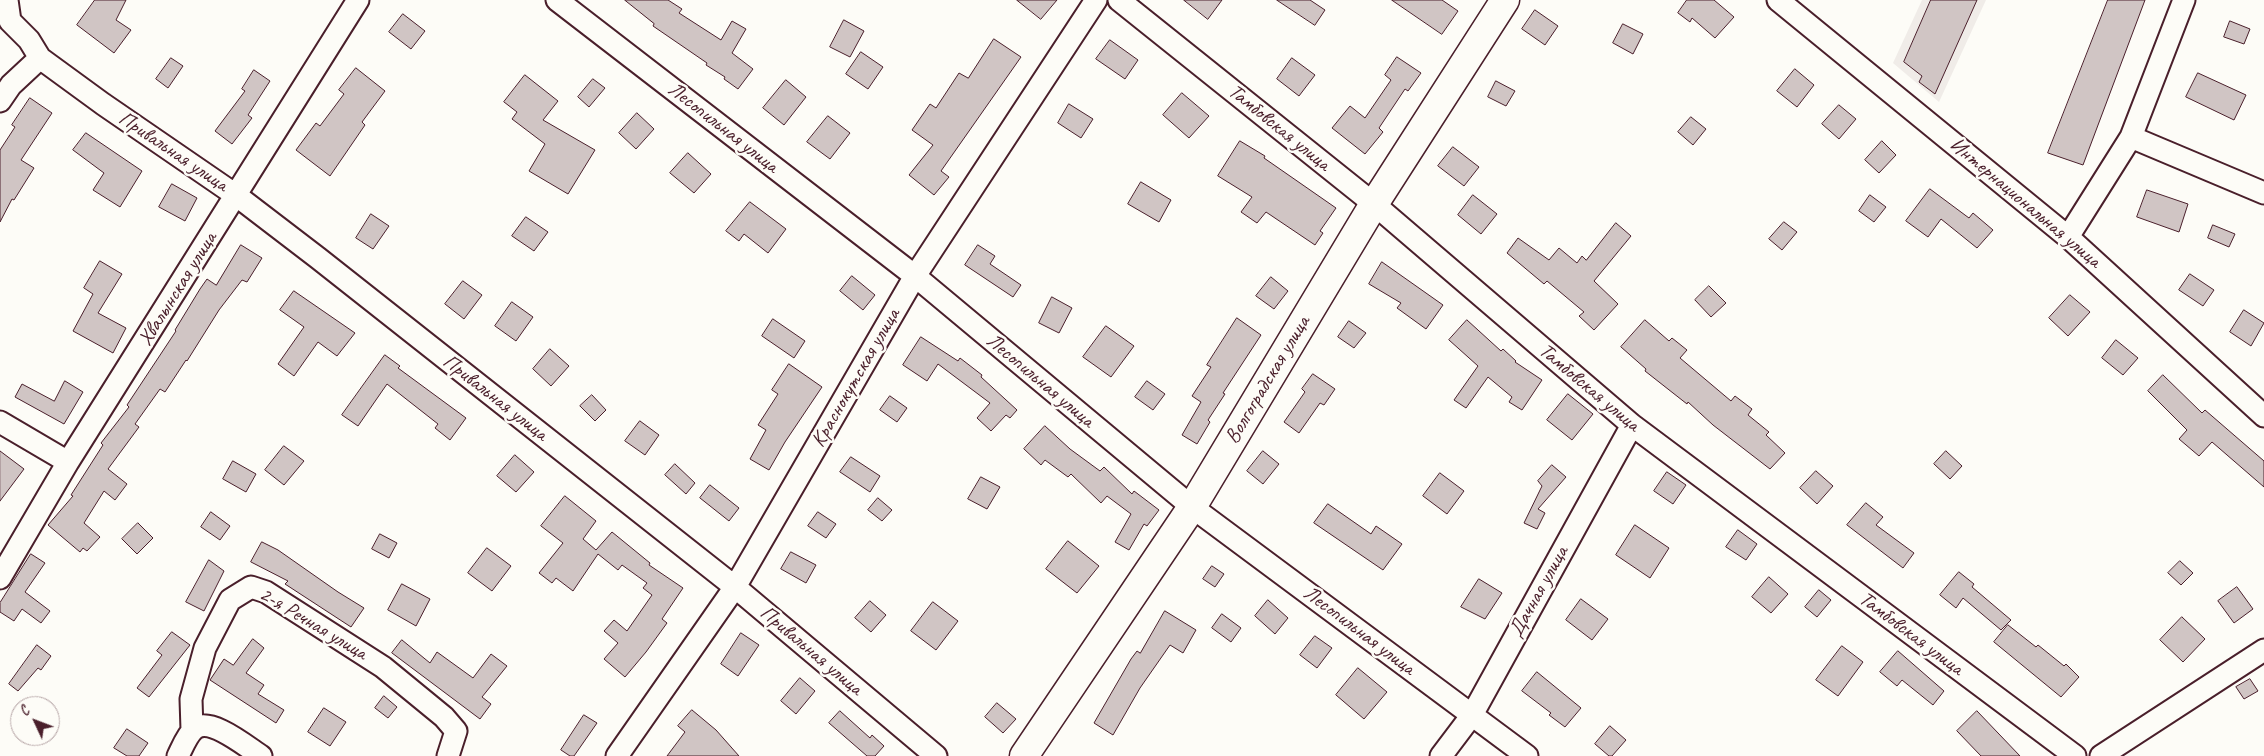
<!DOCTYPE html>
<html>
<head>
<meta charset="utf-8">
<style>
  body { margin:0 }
  #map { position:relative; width:2264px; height:756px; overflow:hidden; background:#fdfcf7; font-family:Caveat,sans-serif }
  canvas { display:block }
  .north { position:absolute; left:10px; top:696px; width:50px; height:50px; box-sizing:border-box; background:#fdfcf7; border:1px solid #b5a4a5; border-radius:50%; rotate:313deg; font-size:14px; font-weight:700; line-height:20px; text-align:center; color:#4a1f2b }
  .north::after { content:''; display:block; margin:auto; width:18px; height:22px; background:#4a1f2b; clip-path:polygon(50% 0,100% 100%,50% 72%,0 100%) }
</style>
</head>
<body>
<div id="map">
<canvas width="2264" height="756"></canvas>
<div class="north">С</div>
</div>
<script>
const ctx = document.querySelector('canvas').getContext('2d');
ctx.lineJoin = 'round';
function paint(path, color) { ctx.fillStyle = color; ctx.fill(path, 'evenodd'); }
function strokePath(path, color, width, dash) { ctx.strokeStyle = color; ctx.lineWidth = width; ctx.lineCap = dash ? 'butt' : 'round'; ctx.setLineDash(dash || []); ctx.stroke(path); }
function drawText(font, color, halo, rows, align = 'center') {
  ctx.font = font + ' Caveat,sans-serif'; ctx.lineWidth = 5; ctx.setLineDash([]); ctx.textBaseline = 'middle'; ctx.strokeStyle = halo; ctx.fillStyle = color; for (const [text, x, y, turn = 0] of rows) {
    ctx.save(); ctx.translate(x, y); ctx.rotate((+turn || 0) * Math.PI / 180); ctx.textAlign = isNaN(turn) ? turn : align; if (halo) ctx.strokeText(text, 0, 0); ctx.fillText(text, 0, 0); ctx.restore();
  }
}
paint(new Path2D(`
  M1922,0H1986L1939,102L1893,63Z`), '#f0ece8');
const building = new Path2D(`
  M95,0H126L116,20L131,30L114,53L77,25Z
  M625,0H668L682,9L679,13L721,40L732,21L746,29L732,53L753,69L738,89L724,79L725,77L706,65L707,63L653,26L654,24Z
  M1017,0H1057L1041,19Z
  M1184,0H1222L1208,19Z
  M1277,0H1310L1325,10L1315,25Z
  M1392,0H1442L1458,11L1442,34Z
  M1687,0H1714L1734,17L1715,38L1692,18L1690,22L1678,13Z
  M1931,0H1977L1935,94L1919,82L1922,76L1904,62Z
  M2108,0H2145L2083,165L2048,153Z
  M1535,10L1558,26L1545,45L1522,29Z
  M403,14L425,31L411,49L389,32Z
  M844,20L864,31L850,57L830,47Z
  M2230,21L2250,29L2244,44L2224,37Z
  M1623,24L1643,34L1633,54L1613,43Z
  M994,39L1021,57L941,171L949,177L934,195L909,175L933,145L912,130L930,104L936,108L959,73L968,78Z
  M1110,40L1138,60L1125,79L1096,59Z
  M861,52L883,67L868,89L846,74Z
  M1397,57L1421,73L1408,91L1405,89L1379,128L1383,132L1365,154L1332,128L1350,106L1365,118L1391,80L1385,75Z
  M171,58L183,66L168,88L156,79Z
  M1292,58L1315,75L1299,96L1277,79Z
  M356,68L385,91L362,122L365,125L330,176L296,150L316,123L320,126L344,94L339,90Z
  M1795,69L1814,85L1797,107L1777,91Z
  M254,70L270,81L248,115L252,118L232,144L215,131L245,91L242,89Z
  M2198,73L2246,95L2234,120L2186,97Z
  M525,75L558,101L543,120L595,150L568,194L529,171L545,144L512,119L517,112L504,102Z
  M593,79L605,88L589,107L578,97Z
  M786,80L806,97L784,125L763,108Z
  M1496,81L1515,91L1506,106L1488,97Z
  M1182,93L1209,116L1189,138L1163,115Z
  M30,98L52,113L21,160L34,168L14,200L12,199L0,222V150L15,127L12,125Z
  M1069,104L1093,119L1081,138L1058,123Z
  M1839,105L1856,119L1839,139L1822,124Z
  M637,113L654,129L636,149L619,133Z
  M828,116L850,133L830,159L807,142Z
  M1691,117L1706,129L1693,145L1678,132Z
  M86,133L142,171L120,207L93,190L104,173L73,150Z
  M1240,141L1265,156L1264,158L1336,208L1320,231L1323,233L1315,245L1266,212L1257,223L1241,212L1252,197L1218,176Z
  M1882,141L1896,155L1879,173L1865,160Z
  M1453,147L1479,167L1464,186L1438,166Z
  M688,153L711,174L694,193L670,173Z
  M1141,182L1171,200L1159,222L1128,204Z
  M172,184L197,198L185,221L159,207Z
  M1930,189L1969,218L1973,213L1993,230L1977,248L1941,219L1928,237L1906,221Z
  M2147,190L2188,204L2179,232L2137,217Z
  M1473,195L1497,214L1481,234L1458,215Z
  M1870,195L1886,207L1874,222L1859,211Z
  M750,202L786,229L768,253L744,234L739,241L726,231Z
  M371,214L389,226L373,249L356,238Z
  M526,217L548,232L534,251L512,236Z
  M1784,222L1797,232L1782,250L1769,239Z
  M1616,223L1631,236L1594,281L1618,304L1594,330L1579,316L1584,312L1547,281L1544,284L1507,253L1518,238L1549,260L1559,248L1577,263L1582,256L1586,260Z
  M2213,225L2235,234L2229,247L2208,238Z
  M241,245L262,258L247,282L242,280L219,310L187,361L186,360L165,392L160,389L135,424L139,427L108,469L127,484L115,500L104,491L84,523L100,537L87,551L83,548L80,552L48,525L73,496L71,495L103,445L101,443L129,407L127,405L176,331L175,330L200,289L207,279L216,285Z
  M978,245L995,256L990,264L1021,285L1013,297L965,265Z
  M100,261L122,274L98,313L126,328L113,353L73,331L93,294L84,288Z
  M1382,262L1443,305L1426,329L1397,308L1401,303L1369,284Z
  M2190,274L2214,290L2203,306L2179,290Z
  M852,276L875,295L863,310L840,291Z
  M1271,277L1288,291L1274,309L1256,296Z
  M463,281L482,295L464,319L445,304Z
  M1709,286L1726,303L1711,317L1695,300Z
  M294,291L355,333L337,356L318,342L294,376L278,364L304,327L280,310Z
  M2070,295L2090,312L2068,336L2049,318Z
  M1052,297L1072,308L1059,333L1039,323Z
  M512,302L533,317L516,341L495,326Z
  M2244,310L2264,323L2251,346L2230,332Z
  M1237,318L1261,335L1223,393L1225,394L1208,420L1210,422L1197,444L1182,435L1201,402L1192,396L1211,367L1207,365Z
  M773,319L805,341L794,358L762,336Z
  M1467,320L1501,351L1503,349L1516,361L1515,362L1542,380L1522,410L1509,402L1512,397L1488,377L1466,408L1454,400L1478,366L1449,340Z
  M1645,320L1669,341L1672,338L1687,350L1680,358L1731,401L1735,396L1752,409L1748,415L1769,432L1766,435L1785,453L1770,469L1713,425L1688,402L1687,404L1645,371L1646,369L1621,347Z
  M1349,321L1366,333L1354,348L1338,337Z
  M1106,326L1134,346L1111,377L1083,357Z
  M921,337L958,361L960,358L982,375L981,377L1017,410L1010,418L1006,415L991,431L977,418L990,403L938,364L927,381L903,365Z
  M2116,340L2138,358L2123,375L2102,358Z
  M550,349L569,366L551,386L533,369Z
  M385,355L400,366L398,368L466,418L450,440L435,428L438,424L387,384L358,426L342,415Z
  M789,364L822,387L785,442L769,470L750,459L766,430L758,425L778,394L772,390Z
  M1313,374L1335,389L1324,405L1320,403L1299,433L1284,422L1305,392L1302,389Z
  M2163,375L2202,413L2205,410L2264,461V487L2212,442L2199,456L2179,439L2187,430L2148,391Z
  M65,381L83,392L64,424L15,397L22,384L54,401Z
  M1147,381L1165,394L1153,410L1135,397Z
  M1568,394L1593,414L1572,440L1547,420Z
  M592,395L606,410L595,421L580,406Z
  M890,396L907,408L897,422L880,410Z
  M640,421L659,435L645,455L625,441Z
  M1045,426L1070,449L1100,471L1104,467L1132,494L1134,491L1159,510L1147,526L1144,524L1129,550L1115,542L1131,514L1107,496L1101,503L1071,474L1068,477L1045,460L1041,465L1024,449Z
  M284,446L304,461L284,485L265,470Z
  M0,451L24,469L0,501Z
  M1263,451L1279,464L1263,484L1247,471Z
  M1946,451L1962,466L1950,479L1934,464Z
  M515,455L534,472L516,492L497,476Z
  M851,457L880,476L870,492L840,472Z
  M233,461L256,474L246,492L223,479Z
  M675,464L695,483L686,494L665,475Z
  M1552,465L1566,477L1538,509L1545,513L1537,529L1524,523L1542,486L1538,481Z
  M1816,471L1833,486L1817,504L1800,488Z
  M1667,472L1686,485L1673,504L1654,491Z
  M1440,473L1464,491L1447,514L1423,496Z
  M981,477L1000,487L987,509L968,499Z
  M710,485L739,508L729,521L700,498Z
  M565,496L596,521L583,539L596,550L612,532L650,563L649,565L683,588L662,619L667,623L646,652L625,677L604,659L618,643L604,631L614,620L627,631L652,595L643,588L647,583L622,565L618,570L598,554L573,591L556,578L552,583L539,573L563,543L541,526Z
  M878,498L892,510L882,521L868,510Z
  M1866,503L1883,517L1876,525L1914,553L1903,568L1847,525Z
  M1328,504L1371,534L1376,526L1402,544L1383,570L1314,523Z
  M211,512L230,526L220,540L201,527Z
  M818,512L836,524L826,538L808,526Z
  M138,523L153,538L137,554L122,539Z
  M1635,525L1669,548L1650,578L1616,555Z
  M1738,530L1757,544L1746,560L1726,547Z
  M380,534L397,543L389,558L372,549Z
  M1068,541L1099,566L1077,593L1046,569Z
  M262,542L278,550L338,592L364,608L351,627L285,584L288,581L251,562Z
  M487,548L511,566L492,591L468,573Z
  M791,552L816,565L806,583L781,569Z
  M31,554L45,563L25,592L50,611L41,623L22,609L14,621L0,612V603Z
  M209,560L224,571L204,611L186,602Z
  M2180,561L2193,573L2181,585L2168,573Z
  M1212,566L1224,574L1215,587L1203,579Z
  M1959,572L1974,584L1972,587L2011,620L2001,630L1963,598L1956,608L1940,595Z
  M1769,577L1788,594L1771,613L1752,597Z
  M1479,579L1502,593L1485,619L1461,607Z
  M402,584L430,599L416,626L388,610Z
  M2237,587L2253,609L2234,623L2218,601Z
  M1819,590L1831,600L1817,617L1805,607Z
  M1581,599L1608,619L1592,640L1566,620Z
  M1268,600L1288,618L1275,634L1255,616Z
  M870,601L886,615L871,632L855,618Z
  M933,602L958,621L936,650L911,631Z
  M1165,611L1196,630L1183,653L1170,645L1140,688L1113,735L1094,723L1131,659L1137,651L1140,653Z
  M1222,614L1241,628L1231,642L1212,628Z
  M2182,617L2205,639L2183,662L2160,640Z
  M2008,625L2036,647L2038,645L2064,666L2066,664L2079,677L2061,697L1994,642Z
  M172,632L190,645L149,697L137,688L162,655L157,651Z
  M741,633L759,645L738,676L721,664Z
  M1315,636L1332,648L1317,668L1300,655Z
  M253,639L264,648L246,673L264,685L258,694L284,710L276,723L210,680L224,659L233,665Z
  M402,640L430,663L437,652L473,678L491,654L507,666L482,697L491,704L480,719L392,653Z
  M37,645L51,656L41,670L38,668L18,691L9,684Z
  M1842,646L1863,662L1838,696L1816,680Z
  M1898,651L1944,691L1933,705L1902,680L1897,686L1880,672Z
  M1358,668L1387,692L1364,719L1336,695Z
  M1537,672L1581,708L1565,727L1549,715L1551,713L1522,691Z
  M800,678L815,691L796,714L781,701Z
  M2250,679L2258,691L2244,699L2236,687Z
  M384,696L397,707L388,718L375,708Z
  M997,703L1016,719L1003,733L985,717Z
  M324,708L346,722L330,746L308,732Z
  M692,710L716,730L739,756H667L685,732L678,726Z
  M840,711L870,738L872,735L884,746L875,756H867L829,723Z
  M1977,711L2020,756H1981L1957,731Z
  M584,715L597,723L574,756H570L561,750Z
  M1610,726L1626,740L1612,756H1609L1595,744Z
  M127,729L148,743L139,756H127L114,748Z`);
paint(building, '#d0c5c4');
strokePath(building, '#4a1f2b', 1);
const street = new Path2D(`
  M557,0L915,276L1192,507L1527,756
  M1119,0L1374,204L1632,425L2075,756
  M1778,0L2068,237L2264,416
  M40,58L103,104L237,196L318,258L735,587L936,756
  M0,101L11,85L40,58L29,40L10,21L7,0
  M2131,137L2264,193
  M2068,237L2131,137L2184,0
  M0,422L68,462
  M0,578L68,462L358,0
  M192,730L191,699L205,648L230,600L251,587L266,592L383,667L444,717L456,731L448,756
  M178,756C182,748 187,735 194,729C210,716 247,747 261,756
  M617,756L735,587L915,276L1096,0
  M1441,756L1472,715L1632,425
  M2101,756L2264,650`);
const secondary = new Path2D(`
  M1024,756L1192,507L1374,204L1505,0`);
strokePath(street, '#4a1f2b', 25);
strokePath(secondary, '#4a1f2b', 31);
strokePath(street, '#fdfcf7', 21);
strokePath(secondary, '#fdfcf7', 28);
drawText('21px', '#4a1f2b', '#fdfcf7', [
  ["Лесопильная улица",723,128,38],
  ["Тамбовская улица",1279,128,39],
  ["Привальная улица",173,152,34],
  ["Интернациональная улица",2025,203,40],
  ["Хвалынская улица",178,289,-58],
  ["Краснокутская улица",856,378,-60],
  ["Волгоградская улица",1268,380,-59],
  ["Лесопильная улица",1040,381,40],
  ["Тамбовская улица",1589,388,40],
  ["Привальная улица",495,398,38],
  ["Дачная улица",1539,592,-61],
  ["2-я Речная улица",313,624,31],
  ["Лесопильная улица",1359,631,37],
  ["Тамбовская улица",1911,634,37],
  ["Привальная улица",811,651,40]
]);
</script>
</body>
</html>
